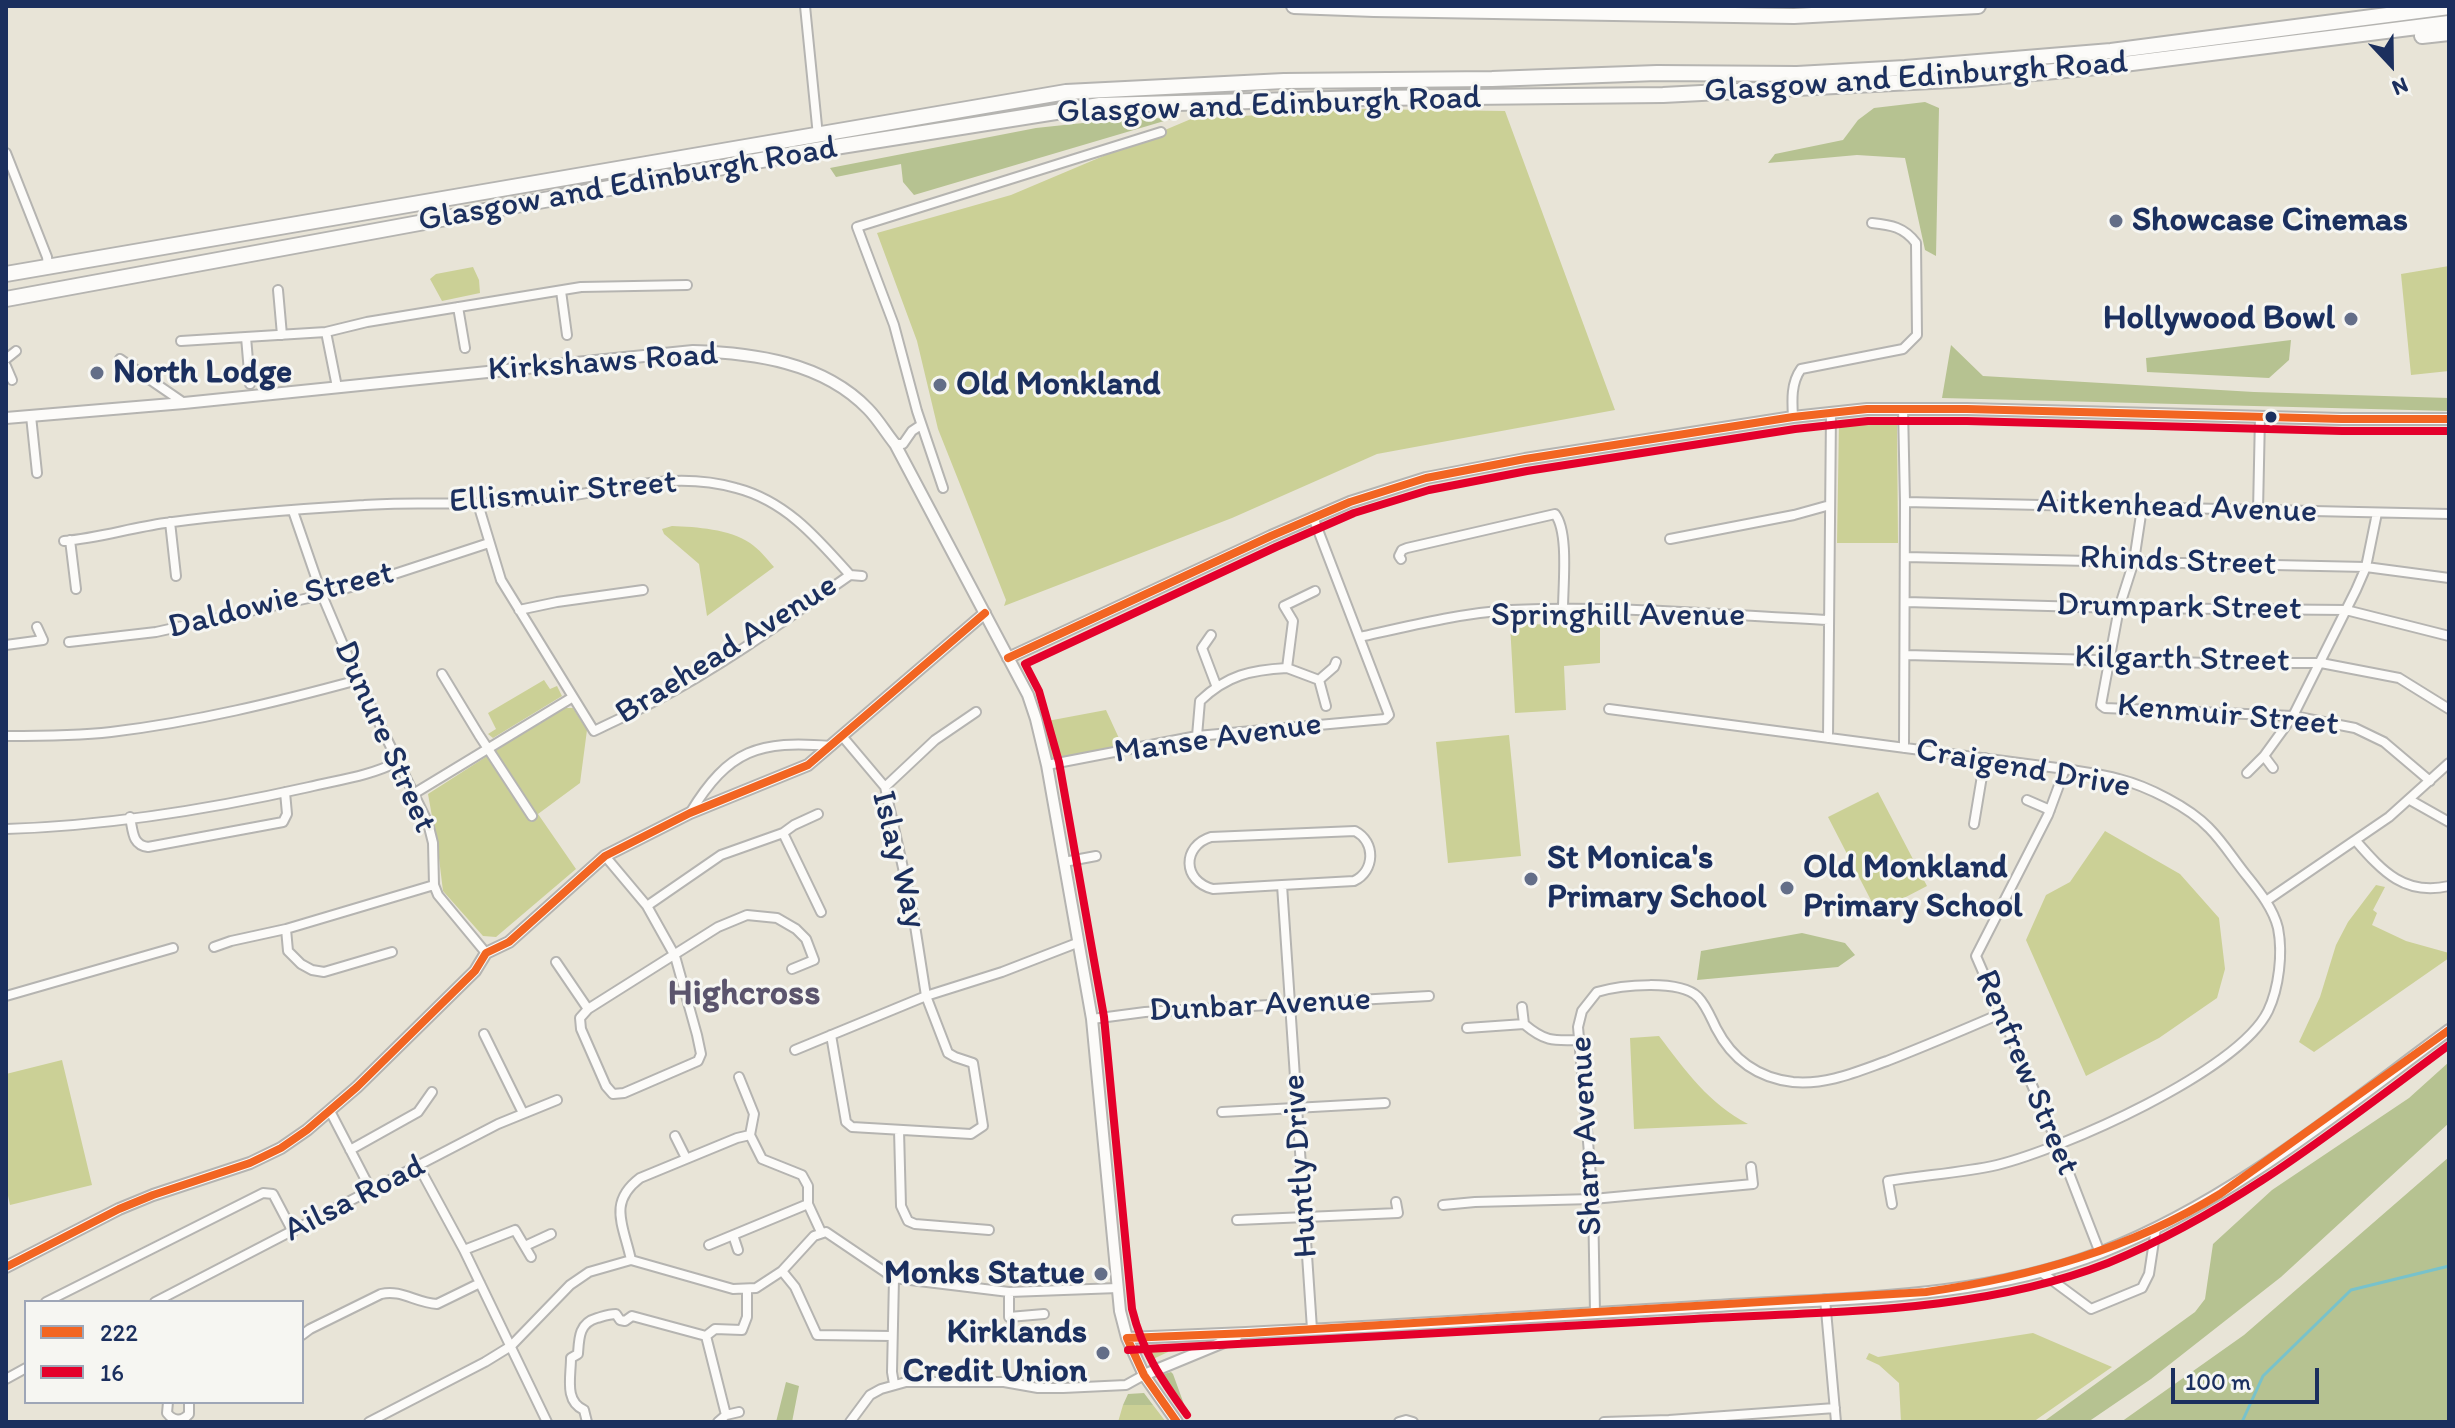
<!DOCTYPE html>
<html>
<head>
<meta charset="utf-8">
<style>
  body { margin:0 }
  #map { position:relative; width:2455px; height:1428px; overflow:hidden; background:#e8e4d7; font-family:Itim,sans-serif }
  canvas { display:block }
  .frame { position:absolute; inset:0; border:8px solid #1b2f5e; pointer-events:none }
  .legend { position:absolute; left:24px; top:1300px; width:280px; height:104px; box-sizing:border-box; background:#f6f6f2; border:2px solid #9ea6b7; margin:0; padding:10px 14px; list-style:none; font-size:24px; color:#1b2f5e }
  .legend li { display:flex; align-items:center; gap:16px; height:40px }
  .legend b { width:40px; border:2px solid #9ea6b7 }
  .north { position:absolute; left:2351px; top:24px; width:80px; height:80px; -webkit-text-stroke:6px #f6f6f2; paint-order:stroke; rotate:158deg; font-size:22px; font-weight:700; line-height:32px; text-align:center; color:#1b2f5e }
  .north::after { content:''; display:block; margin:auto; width:28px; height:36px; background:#1b2f5e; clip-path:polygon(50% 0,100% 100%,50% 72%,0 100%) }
  .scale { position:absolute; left:2171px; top:1368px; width:148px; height:36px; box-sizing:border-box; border:4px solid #1b2f5e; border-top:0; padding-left:10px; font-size:24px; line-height:28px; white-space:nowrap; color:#1b2f5e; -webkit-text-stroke:6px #f6f6f2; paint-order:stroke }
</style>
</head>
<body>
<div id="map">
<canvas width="2455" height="1428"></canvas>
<div class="frame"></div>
<ul class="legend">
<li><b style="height:10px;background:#f26522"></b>222</li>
<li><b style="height:10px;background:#e4002b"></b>16</li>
</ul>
<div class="north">N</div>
<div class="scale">100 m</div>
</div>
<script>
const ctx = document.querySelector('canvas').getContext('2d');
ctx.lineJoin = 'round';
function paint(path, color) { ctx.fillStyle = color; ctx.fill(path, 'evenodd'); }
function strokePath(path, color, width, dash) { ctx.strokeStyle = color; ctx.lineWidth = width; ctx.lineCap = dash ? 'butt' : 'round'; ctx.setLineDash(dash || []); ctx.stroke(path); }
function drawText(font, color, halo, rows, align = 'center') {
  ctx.font = font + ' Itim,sans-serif'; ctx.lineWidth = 6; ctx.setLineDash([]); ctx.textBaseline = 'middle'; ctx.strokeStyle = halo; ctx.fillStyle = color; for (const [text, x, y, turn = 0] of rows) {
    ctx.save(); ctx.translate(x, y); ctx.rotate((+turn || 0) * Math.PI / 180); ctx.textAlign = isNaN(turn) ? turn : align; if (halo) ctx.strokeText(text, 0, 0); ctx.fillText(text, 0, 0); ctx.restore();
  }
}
paint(new Path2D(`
  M1361,109L1505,111L1615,410L1377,454L1232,518L1004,606L1006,600L938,429L917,341L877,233L1011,195L1191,119Z
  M2449,266V371L2411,375L2401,274Z
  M473,267L479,280L480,293L442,301L430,279L436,274Z
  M1897,421L1898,543H1837L1839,423Z
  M672,526C697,527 729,529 750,543C759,549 767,559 774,567L707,616L699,564L664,534L662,529Z
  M1510,624L1600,625V663L1564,666L1566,710L1515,713Z
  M544,680L550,689L557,686L562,696L493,738L488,734L496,729L488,713Z
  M562,708H573L587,730L580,783L538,814L576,869L496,937L483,936L443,891L438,850L428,794Z
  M1106,710L1123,747L1049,760L1042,722Z
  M1509,735L1521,856L1448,863L1436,742Z
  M1878,792L1927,886L1877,912L1828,817Z
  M2105,831L2180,874L2219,918L2225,969L2217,998L2159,1038L2086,1076L2026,940L2046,895L2070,882Z
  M2376,885L2385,887L2373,910L2377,913L2372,925L2406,941L2449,953V958L2314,1052L2299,1042L2320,997L2336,945L2348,922Z
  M1659,1036C1685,1070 1709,1104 1748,1124L1634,1129L1630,1038Z
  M62,1060L92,1185L10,1205L6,1186V1074Z
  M2033,1333L2112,1367L2033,1422H1901L1899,1383L1879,1365L1866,1359L1869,1353L1878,1357Z
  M1165,1344L1168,1346V1352L1151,1360L1147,1358L1143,1350L1144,1346Z
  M1123,1405H1153L1166,1422H1118Z`), '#cbd096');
paint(new Path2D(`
  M1925,102L1939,108L1936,256L1925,250L1905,158L1857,155L1768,163L1775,154L1843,140L1858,120L1874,108Z
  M1139,117L1171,119L914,195L903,182L901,164L836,177L830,168L1036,128Z
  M2291,340L2289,360L2269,378L2147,372L2146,358Z
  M1951,345L1983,376L2254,392L2449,398V411L1942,398Z
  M1802,933L1845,943L1855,955L1838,967L1697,980L1701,951Z
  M2449,1062V1123L2281,1277L2151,1379L2088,1422H2043L2195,1312L2205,1299L2213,1244L2272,1190L2409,1098Z
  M2449,1157V1422H2121L2244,1335Z
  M1171,1372L1173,1374L1185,1407L1162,1381L1164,1374Z
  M786,1382L799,1386L792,1422H776Z
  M1144,1393L1153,1405H1123L1128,1394Z`), '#b6c291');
strokePath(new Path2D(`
  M2242,1422L2263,1376L2351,1290L2449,1266`), '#78c2cb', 3);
const minor = new Path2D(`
  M805,6L818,136
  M6,153L47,257L48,266
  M278,290L282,335
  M561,291L567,335
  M458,307L465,348
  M326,332L367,322L581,287L687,285
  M246,337L250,384
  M181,341L326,332L337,387
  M6,359L16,351
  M120,359L184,403
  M6,366L12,380
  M1903,408L1905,502L1904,748
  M31,416L37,473
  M1793,417C1792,400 1791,383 1801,369L1903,349L1917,335L1916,243C1904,227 1891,225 1872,223
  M895,444H903L912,431L921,425
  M943,488L917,411L894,325L857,227L1161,132
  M1905,502L2449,514
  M478,504L501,580L594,731C614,721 635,712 655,701C723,665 787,619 850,575L862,576
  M2142,508L2134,561L2119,608L2101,705L2105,708L2293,716L2355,728L2384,742L2430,781
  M293,511L322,595L358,680L428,823L433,843L434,885L438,895L486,953
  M2258,511L2260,416
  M170,522L176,576
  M1670,539L1794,515L1830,505
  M70,540L76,589
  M64,541C98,538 130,528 165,523C230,514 298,509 364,505C412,501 460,506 509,502C531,499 553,499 575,495C630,486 680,472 736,488C786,501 817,538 850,575
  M1905,557L2366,567L2449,578
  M1401,559L1399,556L1402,550L1407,548L1555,514C1569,532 1563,585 1563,609
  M1906,602L2119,608L2346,610L2449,636
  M519,610L557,602L643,590
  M1211,635L1202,648L1216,685
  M1360,637C1409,626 1461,613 1511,610C1617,605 1724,615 1829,620
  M69,642L156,632L322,595L376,580L489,543
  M6,645L43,640L37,627
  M1906,655L2211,663H2321L2399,678L2449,709
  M1287,668L1319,680L1326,706
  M442,674L479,735L532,816
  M1319,680L1334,667L1336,662
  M1609,709L2065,769C2083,772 2102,774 2119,779C2147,786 2189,807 2209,828C2223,842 2234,860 2247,876C2259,891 2273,908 2278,928C2283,953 2279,988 2268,1011C2238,1072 2062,1149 1997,1165C1962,1173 1924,1175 1888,1181L1892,1204
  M6,736C41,736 76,736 111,732C195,722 277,702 358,680
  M1197,736L1200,701C1227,675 1251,670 1287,668L1293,621L1284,606L1315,591
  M1828,738L1831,412
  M1047,765L1197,736L1385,719L1389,715L1313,517
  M2273,768L2264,756L2293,716L2356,590L2366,567L2377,513
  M2065,769L2048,815L1976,956L2058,1145L2100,1253
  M2247,773L2264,756
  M885,787L935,740L976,712
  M415,793L573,697
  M2027,800L2050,810
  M2410,800L2449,822
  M690,813C729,749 759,740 831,746
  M130,817C133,831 132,845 148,847L283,822L287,814L285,792
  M1974,824L1985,758
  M6,829C106,826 211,809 309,787C338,780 370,776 397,762
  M783,833L821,912
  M2356,841C2383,872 2405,896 2449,886
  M1064,862L1096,856
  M1282,885L1354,881C1375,871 1376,842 1355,831L1211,837C1182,846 1182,881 1213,889L1282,885L1312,1329
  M2266,901L2389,817L2449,763
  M647,906L721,855L783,833L794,825L818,814
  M286,929L288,951L301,964L312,970L324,972L392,952
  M214,947L231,941L286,929L434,885
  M556,962L588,1009L580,1018L581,1029L606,1086L613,1094L624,1093L698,1061L701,1054L697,1035L675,956L647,906L605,856
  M6,996L173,948
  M1522,1007L1524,1024
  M588,1009L718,927L747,915L777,918L796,929L806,939L814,960L792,969
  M1092,1019L1145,1012L1429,996
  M1467,1028L1524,1024C1544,1041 1552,1041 1578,1040
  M484,1034L523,1113
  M831,1035L846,1122L852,1127L971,1134L983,1126L973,1063L955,1057L948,1053L926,996L913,913L885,787L842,736
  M795,1050L926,996L1002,972L1077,943
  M739,1077L754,1114L750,1135
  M330,1111L372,1192
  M1222,1112L1385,1103
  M899,1130L901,1206L908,1221L915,1224L989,1230
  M750,1135L762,1159L802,1175L808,1186V1204L821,1232
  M675,1136L686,1158
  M350,1150L418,1112L432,1092
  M419,1167L464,1250L547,1422
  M1443,1205L1475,1202L1593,1199L1753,1184L1751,1167
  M1237,1220L1398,1213L1396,1202
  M733,1235L738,1250
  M709,1245L808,1204
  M525,1246L551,1234
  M464,1250L515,1230L531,1257
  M631,1260C624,1226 607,1203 640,1178L737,1138L750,1135
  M782,1271L795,1287L817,1335L892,1336
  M2041,1272L2091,1309L2142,1288L2149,1274L2156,1228
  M1009,1292V1317L1044,1314
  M1825,1299L1836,1422
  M46,1302L263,1193L273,1194L293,1232
  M155,1302L498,1124L557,1100
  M1595,1313L1593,1199L1578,1027L1582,1011L1597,992C1621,985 1679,979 1698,997C1706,1005 1711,1018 1716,1028C1732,1059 1758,1078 1793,1082C1827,1085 1856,1072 1887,1061C1925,1046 1963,1030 2000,1014
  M302,1335L310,1329L381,1294C401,1289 416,1303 437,1304L480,1283
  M706,1336L726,1415
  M6,1379L26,1368
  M894,1384L892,1372L894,1278
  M168,1402L167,1413C173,1421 182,1422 189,1414V1402
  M369,1422L485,1362L511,1346L570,1285L589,1272L631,1260L733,1289L756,1288L782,1271L814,1236L826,1232L894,1278L1009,1292L1118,1288
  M587,1422L584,1410C564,1401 571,1377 571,1358L578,1354C579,1338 579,1323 597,1318C604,1316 609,1314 616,1314L620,1320L625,1321L632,1316L706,1336L715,1329L742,1330L747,1317V1289
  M718,1422L726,1415L739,1412
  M850,1422L870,1395L881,1389L906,1382H1004L1038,1388H1063L1126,1385L1144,1375
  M1399,1422L1406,1420L1413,1422
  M1604,1422L1669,1420L1835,1408`);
const tertiary = new Path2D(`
  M6,418L184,403L693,351C753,353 823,362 868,409C878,419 886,433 895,444L1028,695L1036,719L1047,765L1092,1019L1120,1311L1127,1338L1144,1375L1177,1422
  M1008,658L1271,536L1350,502L1426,478L1525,459L1793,417L1867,409H1967L2342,419H2449
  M6,1267L119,1209L153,1195L250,1163L281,1148L307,1130L357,1087L475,971L486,953L509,942L605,856L690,813L808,765L985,613
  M1127,1338C1167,1336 1206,1335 1246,1333C1402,1326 1559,1315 1715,1306C1844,1298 1979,1300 2102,1252C2230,1202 2339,1111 2449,1030
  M1144,1375L1236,1337`);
const trunk = new Path2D(`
  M2422,36L2449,33
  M6,274L1066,92L1284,81L1492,79L1657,73L1797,74L1905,68L2111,51L2449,7
  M6,299L816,150L1100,105L1368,98L1663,95L1970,79L2108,66L2449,23`);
const motorway = new Path2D(`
  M1294,6L1374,9L1794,16L1978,6`);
strokePath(minor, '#b5b4b1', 12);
strokePath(tertiary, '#b5b4b1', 14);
strokePath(trunk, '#b5b4b1', 18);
strokePath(motorway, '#b5b4b1', 18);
strokePath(minor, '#fcfbf9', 8);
strokePath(tertiary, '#fcfbf9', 10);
strokePath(trunk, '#fcfbf9', 14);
strokePath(motorway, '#fcfbf9', 14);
strokePath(new Path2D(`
  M1008,658L1271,536L1350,502L1426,478L1525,459L1793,417L1867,409H1967L2342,419H2449
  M6,1267L119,1209L153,1195L250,1163L281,1148L307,1130L357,1087L475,971L486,953L509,942L605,856L690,813L808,765L985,613
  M1177,1422L1144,1375L1127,1338L1249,1333L1926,1292C2030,1277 2130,1249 2220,1194L2449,1030`), '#f26522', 8);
strokePath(new Path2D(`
  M1128,1350C1316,1341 1505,1330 1694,1319C1832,1311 1977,1314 2108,1263C2234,1212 2341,1125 2449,1045
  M1187,1415C1161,1379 1143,1353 1132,1309L1104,1017L1059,762L1039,691L1025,664L1276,547L1354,513L1429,490L1527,471L1795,429L1868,421H1967L2342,431H2449`), '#e4002b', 8);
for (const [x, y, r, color] of [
  [2116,221,8,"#636e88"],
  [2351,319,8,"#636e88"],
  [97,373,8,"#636e88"],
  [940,385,8,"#636e88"],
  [2271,417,7,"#1b2f5e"],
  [1531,879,8,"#636e88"],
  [1787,888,8,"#636e88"],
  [1101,1274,8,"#636e88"],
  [1103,1353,8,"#636e88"]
]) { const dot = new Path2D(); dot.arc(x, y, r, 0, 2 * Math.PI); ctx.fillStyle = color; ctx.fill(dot); strokePath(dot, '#f6f6f2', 3); }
drawText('34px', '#1b2f5e', '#f6f6f2', [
  ["Glasgow and Edinburgh Road",1916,78,-4],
  ["Glasgow and Edinburgh Road",1269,106,-2],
  ["Glasgow and Edinburgh Road",628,185,-10],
  ["Kirkshaws Road",603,363,-4],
  ["Ellismuir Street",563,493,-5],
  ["Aitkenhead Avenue",2177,508,2],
  ["Rhinds Street",2178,562,2],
  ["Daldowie Street",281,601,-14],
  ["Drumpark Street",2179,608,1],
  ["Springhill Avenue",1618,616],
  ["Braehead Avenue",727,650,-32],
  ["Kilgarth Street",2182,660,1],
  ["Kenmuir Street",2228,716,5],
  ["Dunure Street",384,737,66],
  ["Manse Avenue",1218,739,-8],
  ["Craigend Drive",2023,769,10],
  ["Islay Way",898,860,76],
  ["Dunbar Avenue",1260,1006,-3],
  ["Renfrew Street",2026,1073,67],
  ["Sharp Avenue",1587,1136,-93],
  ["Huntly Drive",1301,1166,-94],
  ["Ailsa Road",355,1199,-27]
]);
drawText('bold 34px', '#1b2f5e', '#f6f6f2', [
  ["Showcase Cinemas",2132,221],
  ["Hollywood Bowl",2335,319,"right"],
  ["North Lodge",113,373],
  ["Old Monkland",956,385],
  ["St Monica's",1547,859],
  ["Primary School",1547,898],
  ["Old Monkland",1803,868],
  ["Primary School",1803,907],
  ["Monks Statue",1085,1274,"right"],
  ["Kirklands",1087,1333,"right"],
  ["Credit Union",1087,1372,"right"]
], 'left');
drawText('bold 36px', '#5b546d', '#f6f6f2', [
  ["Highcross",744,995]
]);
</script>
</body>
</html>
